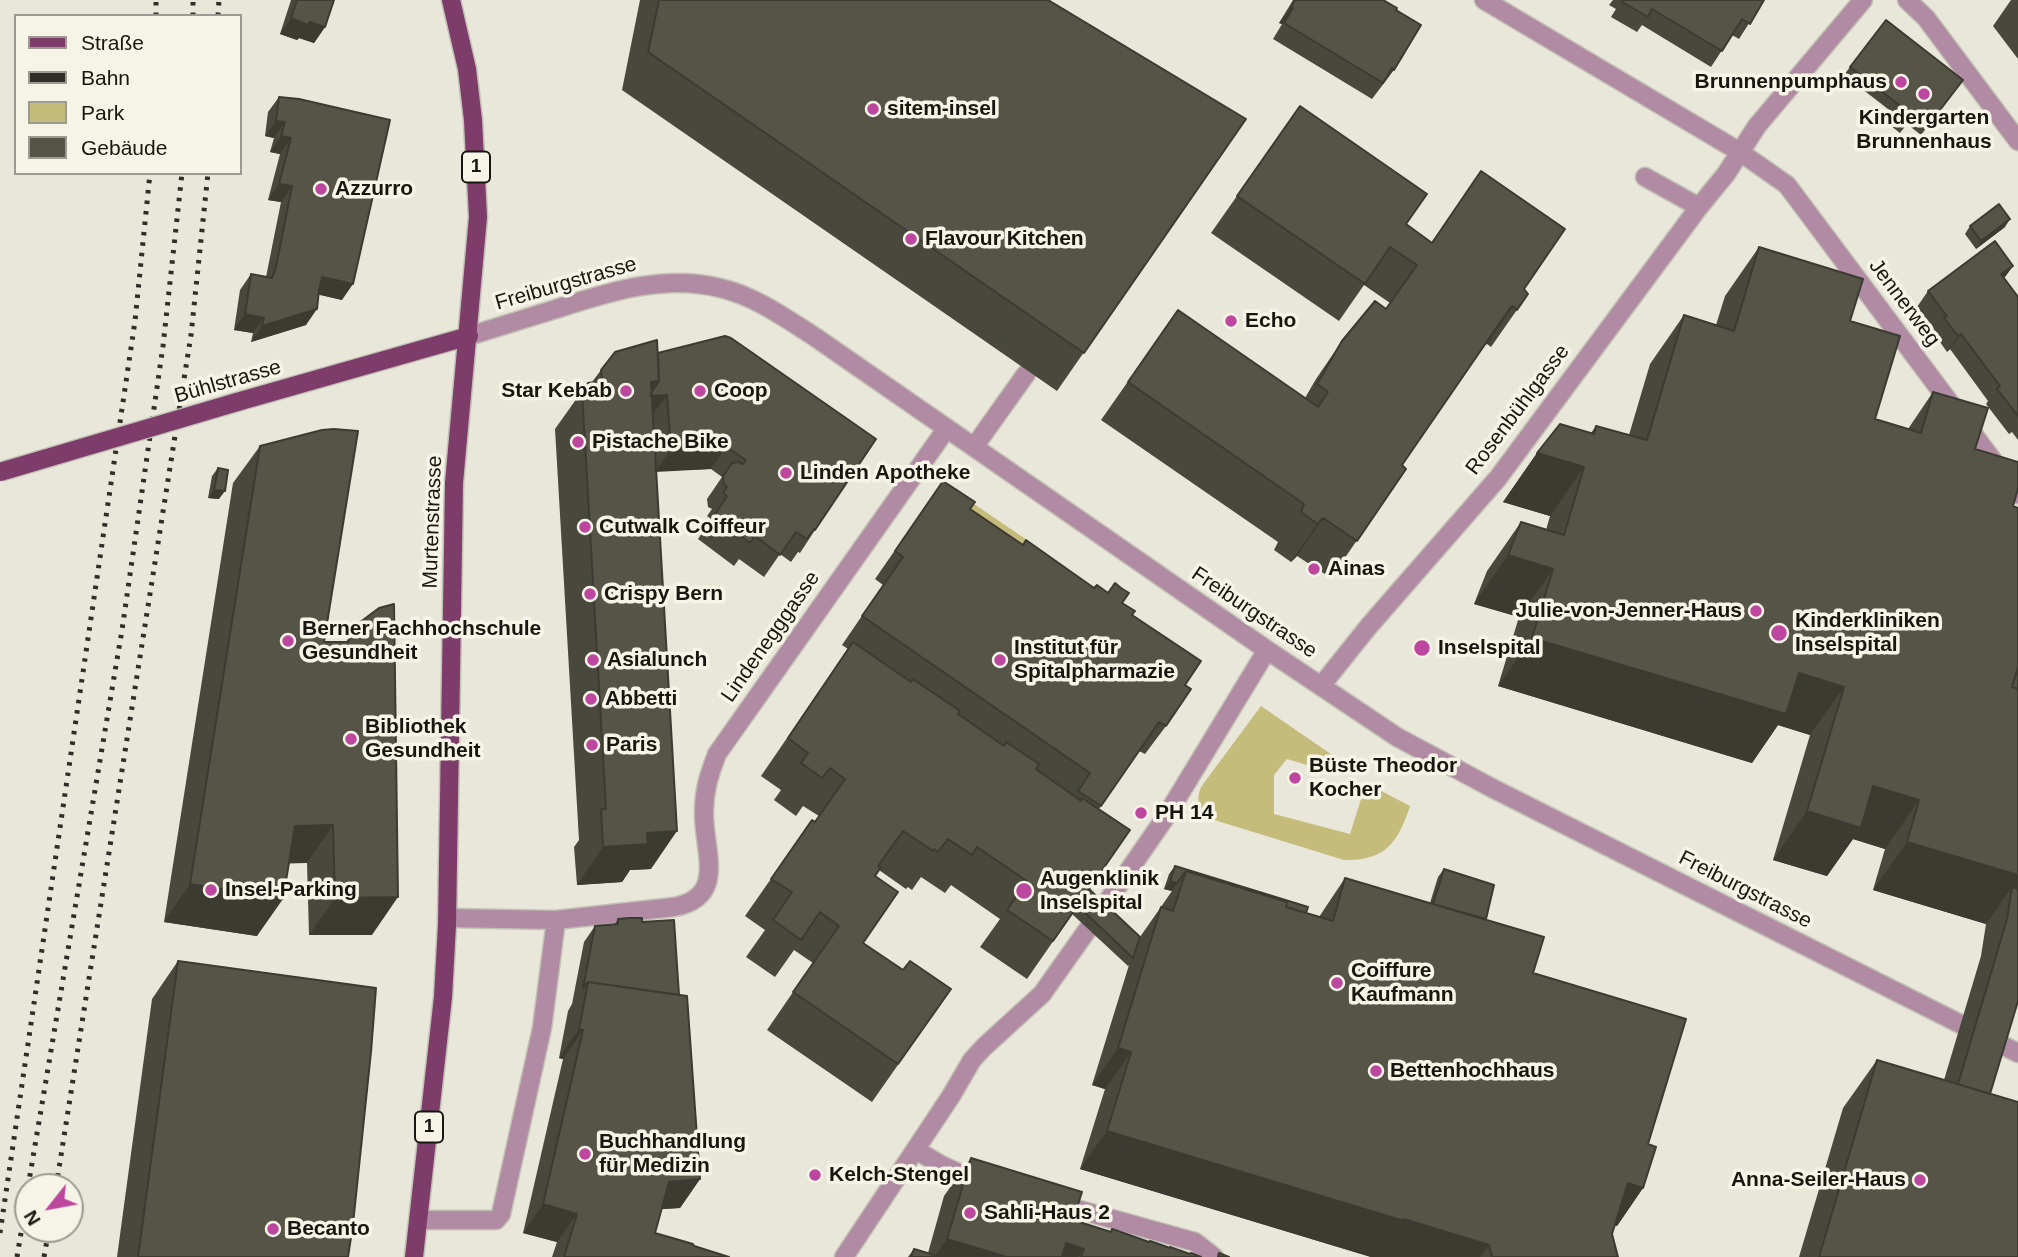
<!DOCTYPE html>
<html>
<head>
<meta charset="utf-8">
<style>
  body { margin:0 }
  #map { position:relative; width:2018px; height:1257px; overflow:hidden; background:#e9e7d9; font-family:Helvetica,sans-serif }
  canvas { display:block }
  .legend { position:absolute; left:14px; top:14px; width:228px; height:161px; box-sizing:border-box; background:#f6f4e6; border:2px solid #9d9b91; margin:0; padding:9px 12px; list-style:none; font-size:21px; color:#171611 }
  .legend li { display:flex; align-items:center; gap:14px; height:35px }
  .legend b { width:35px; border:2px solid #9d9b91 }
  .north { position:absolute; left:14px; top:1173px; width:70px; height:70px; box-sizing:border-box; background:#f6f4e6; border:2px solid #9d9b91; border-radius:50%; rotate:239deg; font-size:19px; font-weight:700; line-height:28px; text-align:center; color:#171611 }
  .north::after { content:''; display:block; margin:auto; width:24px; height:32px; background:#bd479e; clip-path:polygon(50% 0,100% 100%,50% 72%,0 100%) }
</style>
</head>
<body>
<div id="map">
<canvas width="2018" height="1257"></canvas>
<ul class="legend">
<li><b style="height:9px;background:#7e3c6b"></b>Straße</li>
<li><b style="height:9px;background:#2f2e28"></b>Bahn</li>
<li><b style="height:19px;background:#c5bb7b"></b>Park</li>
<li><b style="height:19px;background:#555447"></b>Gebäude</li>
</ul>
<div class="north">N</div>
</div>
<script>
const ctx = document.querySelector('canvas').getContext('2d');
ctx.lineJoin = 'round';
function paint(path, color) { ctx.fillStyle = color; ctx.fill(path, 'evenodd'); }
function strokePath(path, color, width, dash) { ctx.strokeStyle = color; ctx.lineWidth = width; ctx.lineCap = dash ? 'butt' : 'round'; ctx.setLineDash(dash || []); ctx.stroke(path); }
function drawText(font, color, halo, rows, align = 'center') {
  ctx.font = font + ' Helvetica,sans-serif'; ctx.lineWidth = 7; ctx.setLineDash([]); ctx.textBaseline = 'middle'; ctx.strokeStyle = halo; ctx.fillStyle = color; for (const [text, x, y, turn = 0] of rows) {
    ctx.save(); ctx.translate(x, y); ctx.rotate((+turn || 0) * Math.PI / 180); ctx.textAlign = isNaN(turn) ? turn : align; if (halo) ctx.strokeText(text, 0, 0); ctx.fillText(text, 0, 0); ctx.restore();
  }
}
paint(new Path2D(`
  M961,495L1027,540L1015,556L950,512Z
  M1261,706L1338,759L1334,773L1287,759L1274,775V814L1350,834L1366,783L1410,806C1398,842 1386,861 1344,860L1208,818C1198,810 1196,799 1201,787Z`), '#c5bb7b');
const minor = new Path2D(`
  M1484,0L1740,152L1787,185L2018,494
  M1907,0L1926,18L2018,141
  M1645,177L1699,207
  M469,336C498,327 527,318 556,309C609,292 664,274 720,288C755,296 785,318 815,337L1267,650L1397,737L1492,788L2018,1053
  M974,447L1026,374
  M1321,686L1369,626L1498,478L1699,207L1726,174L1757,126L1863,0
  M1100,912L1165,818L1267,650
  M447,918L556,920L674,907C728,897 703,850 704,812C704,790 709,775 717,754L947,428
  M916,1150L941,1165L981,1183
  M1055,1203L1195,1242L1214,1257
  M420,1220H496L501,1214L542,1028L556,920
  M844,1257L951,1096L972,1060L984,1047L1042,994L1088,929`);
const major = new Path2D(`
  M237,402L469,336
  M414,1257L443,997L447,925L454,483L478,217L473,120L467,69L451,0`);
strokePath(minor, '#c3c1b5', 21);
strokePath(major, '#c3c1b5', 21);
strokePath(minor, '#b18aa3', 18);
strokePath(major, '#7e3c6b', 18);
strokePath(new Path2D(`
  M156,16V0
  M193,16V0
  M218,16L219,0
  M28,1187L122,630L163,346L182,173
  M56,1187L191,335L208,173
  M0,1233L135,321L150,173
  M17,1257L28,1190
  M44,1257L49,1229`), '#2f2e28', 5, [3.5, 7]);
const majorBridge = new Path2D(`
  M0,472L237,402`);
strokePath(majorBridge, '#c3c1b5', 21, []);
strokePath(majorBridge, '#7e3c6b', 18);
paint(new Path2D(`
  M291,0H334L325,27L314,43L299,38L297,40L280,34Z
  M640,0H1048L1246,119L1057,391L622,90Z
  M1293,0H1383L1396,10L1394,70L1372,99L1273,39L1282,24L1279,23Z
  M1613,0H1764L1739,39L1732,35L1711,67L1642,25L1637,32L1611,17L1616,9L1609,5Z
  M2011,0H2018V59L1993,26Z
  M1850,67L1957,88L1921,135L1907,124L1900,133L1891,126L1897,116L1844,75Z
  M279,97L342,300L318,294L306,325L251,342L253,333L234,330L240,290L251,274L266,277L281,202L268,200L280,154L270,152L274,138L265,136L268,112Z
  M1300,106L1406,225L1431,243L1524,289L1528,294L1491,347L1487,344L1485,345L1402,465L1406,469L1331,578L1297,556L1291,562L1274,550L1278,542L1101,420L1178,310L1305,398L1316,379L1342,341L1386,309L1390,303L1364,285L1339,321L1211,233Z
  M1970,226L2005,227L1976,249L1965,234Z
  M1759,247L1850,321L1875,419L1908,429L1933,392L1975,449L2013,506L2018,1001L1990,1094L2018,1257H1799L1843,1108L1877,1060L1944,1080L1981,956L1986,924L1873,890L1885,849L1853,839L1827,876L1773,860L1810,735L1778,725L1752,763L1498,686L1519,617L1474,604L1487,571L1521,522L1546,530L1550,516L1503,502L1537,453L1591,433L1596,426L1629,435L1650,364L1684,315L1716,325L1725,296Z
  M2013,266L2004,278L2018,297V440L2012,432L2009,434L1986,404L1988,401L1950,349L1947,352L1940,342L1933,333L1935,331L1917,307L1928,291Z
  M658,353L815,530L800,553L798,552L791,562L780,554L764,577L739,559L734,566L698,539L711,519L707,516L712,509L708,507L707,499L722,477L711,469L656,471L651,869L630,870L622,882L577,885L574,847L579,840L555,429L582,391L592,382L601,370Z
  M260,446L324,642H346L359,623L372,935H309L307,863H289L257,936L164,922L233,483Z
  M218,468L219,499L208,498L212,476Z
  M943,481L970,509L1023,545L1094,588L1122,603L1185,685L1166,726L1145,754L1139,751L1099,809L1089,889L1140,937L1172,891L1164,889L1169,874L1175,866L1319,917L1345,878L1430,903L1438,877L1444,869L1486,919L1533,973L1648,1144L1643,1188L1617,1226L1615,1225L1612,1234L1618,1257H1371L1080,1169L1105,1089L1092,1085L1129,965L1128,966L1072,914L1027,979L980,947L1000,919L951,885L945,893L921,877L912,890L908,887L906,889L879,870L875,876L863,943L903,970L951,989L872,1102L767,1030L813,963L794,950L775,977L746,957L765,930L745,916L812,820L815,822L819,816L803,806L796,816L774,800L781,790L761,776L848,649L842,645L883,585L875,579Z
  M618,919L679,995L700,1179L680,1208L661,1209L655,1233L729,1257H552L557,1242L523,1233L563,1059L559,1058L568,1011L572,1004L584,942L595,926L614,925Z
  M178,961L348,1257H117L152,999Z
  M971,1158L1073,1220L1110,1232L1112,1229L1140,1239L1201,1257H908L914,1249L928,1253L944,1196Z`), '#49483d');
paint(new Path2D(`
  M1291,7L1293,8L1282,24L1279,23Z
  M291,18L310,22L325,27L314,43L299,38L297,40L280,34Z
  M276,121L285,122L274,138L265,136Z
  M281,136L291,138L280,154L270,152Z
  M279,184L292,186L281,202L268,200Z
  M2010,219L2005,227L1976,249L1981,241Z
  M2013,266L2002,281L2001,274Z
  M322,277L353,284L342,300L311,293Z
  M1513,306L1487,344L1484,345L1510,308Z
  M317,309L306,325L251,342L262,326Z
  M245,314L264,318L253,333L234,330Z
  M1961,334L1950,349L1947,352L1958,336Z
  M659,381L667,395L651,417V382Z
  M726,447L711,469L655,472L671,449Z
  M1537,453L1584,467L1550,516L1503,502Z
  M214,490L225,491L219,499L208,498Z
  M1323,518L1297,556L1291,562L1317,524Z
  M1508,555L1553,569L1519,617L1474,604Z
  M1532,638L1799,673L1844,687L1810,735L1778,725L1752,763L1498,686Z
  M1873,786L1919,800L1885,849L1853,839L1827,876L1773,860L1807,811Z
  M333,825L307,863L269,864L295,826Z
  M677,831L651,869L630,870L622,882L577,885L603,847L647,833Z
  M1907,842L2018,875V934L2007,919L2012,887L1986,924L1873,890Z
  M1170,881L1177,883L1172,891L1164,889Z
  M190,884L283,899L257,936L164,922Z
  M398,897L372,935H309L335,898Z
  M579,1029L583,1030L563,1059L559,1058Z
  M1118,1048L1131,1052L1105,1089L1092,1085Z
  M1107,1131L1404,1219L1489,1245L1480,1257H1371L1080,1169Z
  M700,1179L680,1208L649,1210L669,1182Z
  M1628,1183L1643,1188L1617,1226L1601,1221Z
  M543,1204L577,1214L557,1242L523,1233Z
  M947,1239L1007,1257H934Z
  M1066,1243L1084,1249L1078,1257H1057Z`), '#3c3b32');
const building = new Path2D(`
  M297,0H334L325,27L310,22L308,25L291,18Z
  M659,0H1048L1246,119L1084,353L648,52Z
  M1295,0H1383L1397,8L1396,10L1421,25L1394,70L1392,68L1383,83L1284,23L1293,8L1291,7Z
  M1623,0H1764L1750,24L1742,19L1722,51L1652,9L1648,17L1622,2Z
  M1886,20L1963,80L1927,127L1913,116L1906,125L1896,118L1903,108L1850,67Z
  M279,97L299,99L390,120L353,284L322,277L319,290L317,309L262,326L264,318L245,314L251,274L272,278L276,267L292,186L279,184L291,138L281,136L285,122L276,121Z
  M1300,106L1427,194L1406,224L1432,243L1481,171L1565,229L1524,289L1528,294L1517,310L1513,306L1510,308L1402,465L1406,469L1357,541L1323,518L1317,524L1301,512L1304,504L1128,382L1178,310L1318,407L1328,392L1317,384L1342,341L1375,301L1386,309L1417,265L1390,247L1365,284L1237,196Z
  M1999,204L2010,219L1981,241L1970,226Z
  M1995,241L2013,266L2001,274L2018,297V416L1997,389L2000,386L1961,334L1958,336L1951,327L1944,317L1947,316L1928,291Z
  M1759,247L1863,279L1850,321L1900,336L1875,419L1921,433L1933,392L1988,408L1975,449L2018,462V489L2013,506L2018,508V667L2012,687L2018,689V875L1907,842L1919,800L1873,786L1861,828L1807,811L1844,687L1799,673L1786,714L1532,638L1553,569L1508,555L1521,522L1564,535L1584,467L1537,453L1560,424L1594,434L1596,426L1647,440L1684,315L1734,331Z
  M725,336L731,338L876,439L815,530L814,529L807,539L796,532L780,555L755,536L750,543L714,516L727,496L723,493L727,487L724,484L723,476L732,463L739,462L743,464L746,460L726,447L671,449L667,395L651,396V393L659,381L658,353Z
  M657,340L659,381L651,382L677,831L647,833L648,844L603,847L601,809H606L582,391L588,383L602,381L601,370L615,352Z
  M334,429L358,431L324,642H348L359,623L379,608L394,604L398,897L335,898L333,825L295,826L283,899L190,884L260,446L322,430Z
  M218,468L228,470L225,491L214,490Z
  M943,481L975,502L970,509L1023,545L1026,540L1094,588L1097,585L1108,593L1115,583L1121,588L1129,593L1122,603L1135,611L1132,615L1201,661L1185,685L1191,689L1166,726L1159,722L1101,806L1078,791L1090,773L862,616L903,557L895,551Z
  M853,642L911,682L913,679L960,711L958,714L1004,746L1006,742L1039,764L1036,769L1081,801L1082,798L1130,830L1053,941L1007,910L1027,881L977,847L972,855L948,839L938,852L934,849L933,851L903,831L878,866L881,867L875,876L898,892L863,943L903,970L910,961L951,989L898,1064L793,992L839,926L820,912L801,940L773,920L792,892L771,879L812,820L815,822L845,779L830,768L822,778L801,763L808,753L788,738Z
  M2018,667V689L2012,687Z
  M1175,866L1308,907L1306,913L1286,907L1287,902L1186,871L1177,883L1170,881Z
  M1444,869L1494,885L1486,919L1433,904Z
  M1186,871L1287,902L1286,907L1333,921L1345,878L1544,937L1533,973L1686,1019L1648,1144L1656,1147L1643,1188L1628,1183L1612,1234L1618,1257H1492L1489,1245L1404,1219V1221L1107,1131L1131,1052L1118,1048L1161,907L1173,911Z
  M2012,887L2018,889V1001L1990,1094L1958,1084L2007,919Z
  M1089,889L1140,937L1133,958L1078,906Z
  M629,918H642V922L674,920L679,995L588,982L583,988L595,926L618,924V919Z
  M178,961L376,988L371,1052L353,1224L348,1257H138Z
  M588,982L687,996L700,1179L669,1182L655,1233L693,1244L694,1246L729,1257H564L577,1214L543,1204L583,1030L579,1029Z
  M1877,1060L2018,1102V1257H1819Z
  M971,1158L1082,1192L1073,1220L1111,1232L1112,1229L1118,1231L1149,1242L1150,1241L1170,1248V1247L1190,1254L1191,1253L1201,1257H1081L1084,1249L1066,1243L1062,1257H1007L947,1239Z
  M914,1249L941,1257H911Z
  M1219,1253L1229,1257H1218Z`);
paint(building, '#555447');
strokePath(building, '#3c3b32', 2);
for (const [x, y, r, color] of [
  [1901,82,7,"#bd479e"],
  [1924,94,7,"#bd479e"],
  [873,109,7,"#bd479e"],
  [321,189,7,"#bd479e"],
  [911,239,7,"#bd479e"],
  [1231,321,7,"#bd479e"],
  [626,391,7,"#bd479e"],
  [700,391,7,"#bd479e"],
  [578,442,7,"#bd479e"],
  [786,473,7,"#bd479e"],
  [585,527,7,"#bd479e"],
  [1314,569,7,"#bd479e"],
  [590,594,7,"#bd479e"],
  [1756,611,7,"#bd479e"],
  [1779,633,9,"#bd479e"],
  [288,641,7,"#bd479e"],
  [1422,648,9,"#bd479e"],
  [593,660,7,"#bd479e"],
  [1000,660,7,"#bd479e"],
  [591,699,7,"#bd479e"],
  [351,739,7,"#bd479e"],
  [592,745,7,"#bd479e"],
  [1295,778,7,"#bd479e"],
  [1141,813,7,"#bd479e"],
  [211,890,7,"#bd479e"],
  [1024,891,9,"#bd479e"],
  [1337,983,7,"#bd479e"],
  [1376,1071,7,"#bd479e"],
  [585,1154,7,"#bd479e"],
  [815,1175,7,"#bd479e"],
  [1920,1180,7,"#bd479e"],
  [970,1213,7,"#bd479e"],
  [273,1229,7,"#bd479e"]
]) { const dot = new Path2D(); dot.arc(x, y, r, 0, 2 * Math.PI); ctx.fillStyle = color; ctx.fill(dot); strokePath(dot, '#f6f4e6', 2.5); }
for (const [x, y, w] of [
  [476,167,28],
  [429,1127,28]
]) { const box = new Path2D(); box.roundRect(x - w / 2, y - 15.5, w, 31, 5); ctx.fillStyle = '#f6f4e6'; ctx.fill(box); strokePath(box, '#171611', 2); }
drawText('bold 19px', '#171611', null, [
  ["1",476,167],
  ["1",429,1127]
]);
drawText('bold 21px', '#171611', '#f6f4e6', [
  ["Brunnenpumphaus",1887,82,"right"],
  ["sitem-insel",887,109],
  ["Kindergarten",1924,118,"center"],
  ["Brunnenhaus",1924,142,"center"],
  ["Azzurro",335,189],
  ["Flavour Kitchen",925,239],
  ["Echo",1245,321],
  ["Star Kebab",612,391,"right"],
  ["Coop",714,391],
  ["Pistache Bike",592,442],
  ["Linden Apotheke",800,473],
  ["Cutwalk Coiffeur",599,527],
  ["Ainas",1328,569],
  ["Crispy Bern",604,594],
  ["Julie-von-Jenner-Haus",1742,611,"right"],
  ["Kinderkliniken",1795,621],
  ["Inselspital",1795,645],
  ["Berner Fachhochschule",302,629],
  ["Gesundheit",302,653],
  ["Institut für",1014,648],
  ["Spitalpharmazie",1014,672],
  ["Inselspital",1438,648],
  ["Asialunch",607,660],
  ["Abbetti",605,699],
  ["Bibliothek",365,727],
  ["Gesundheit",365,751],
  ["Paris",606,745],
  ["Büste Theodor",1309,766],
  ["Kocher",1309,790],
  ["PH 14",1155,813],
  ["Augenklinik",1040,879],
  ["Inselspital",1040,903],
  ["Insel-Parking",225,890],
  ["Coiffure",1351,971],
  ["Kaufmann",1351,995],
  ["Bettenhochhaus",1390,1071],
  ["Buchhandlung",599,1142],
  ["für Medizin",599,1166],
  ["Kelch-Stengel",829,1175],
  ["Anna-Seiler-Haus",1906,1180,"right"],
  ["Sahli-Haus 2",984,1213],
  ["Becanto",287,1229]
], 'left');
drawText('21px', '#171611', '#f6f4e6', [
  ["Freiburgstrasse",566,284,-16],
  ["Jennerweg",1904,303,53],
  ["Bühlstrasse",228,382,-16],
  ["Rosenbühlgasse",1518,410,-53],
  ["Murtenstrasse",433,522,-88],
  ["Freiburgstrasse",1254,613,34],
  ["Lindenegggasse",771,637,-55],
  ["Freiburgstrasse",1745,890,27]
]);
</script>
</body>
</html>
